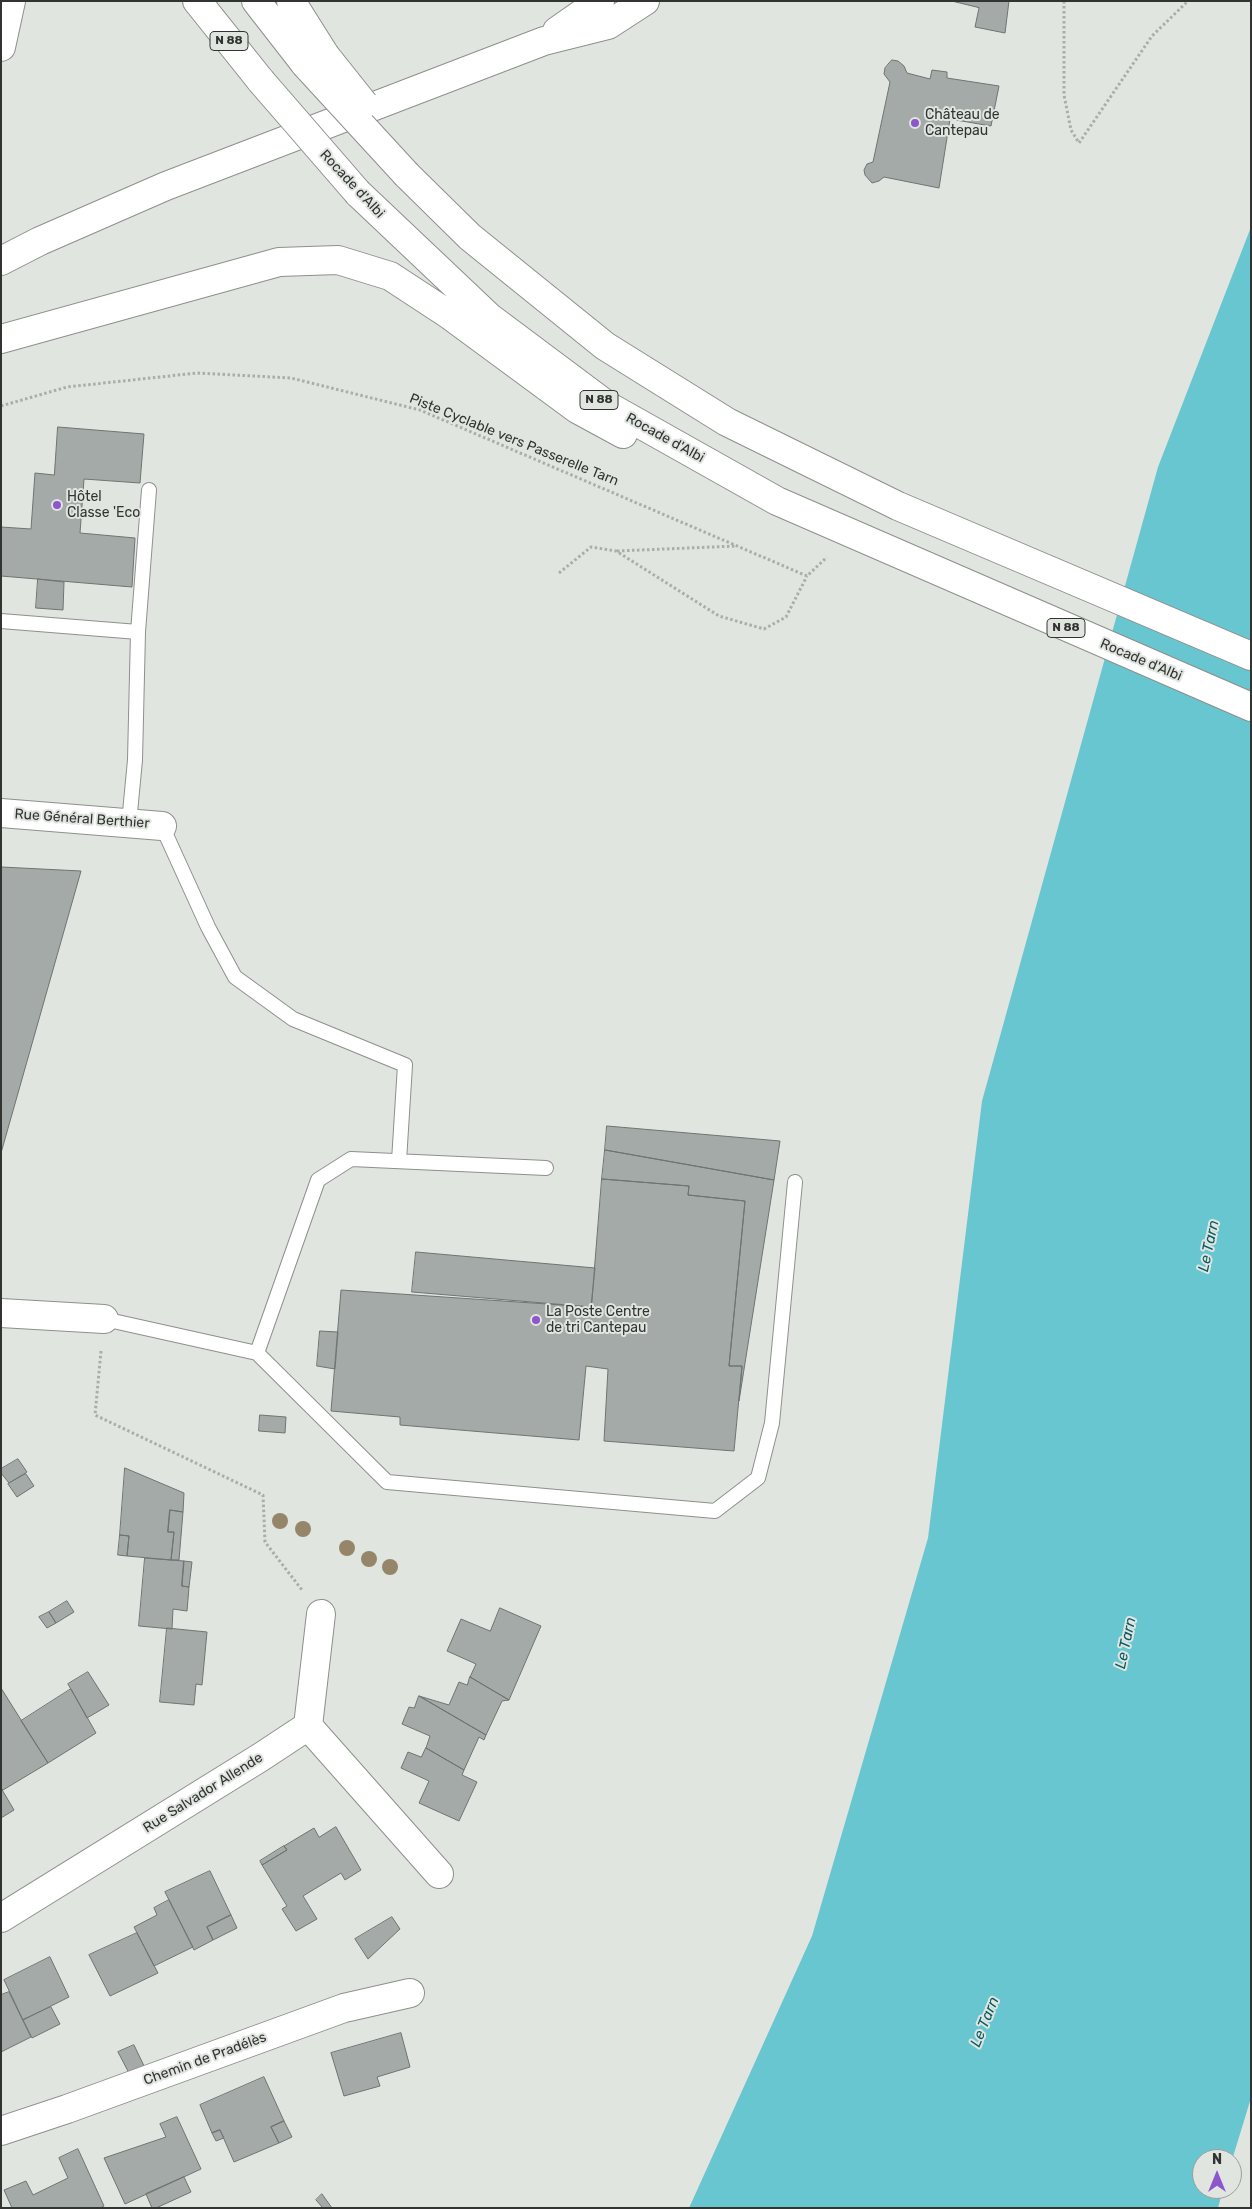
<!DOCTYPE html>
<html>
<head>
<meta charset="utf-8">
<style>
  body { margin:0 }
  #map { position:relative; width:1252px; height:2209px; overflow:hidden; background:#e1e5e0; font-family:Rubik,sans-serif }
  canvas { display:block }
  .frame { position:absolute; inset:0; border:2px solid #323432; pointer-events:none }
  .north { position:absolute; left:1192px; top:2149px; width:50px; height:50px; box-sizing:border-box; background:#e1e5e0; border:1px solid #9b9e9a; border-radius:50%; rotate:0deg; font-size:14px; font-weight:700; line-height:20px; text-align:center; color:#323432 }
  .north::after { content:''; display:block; margin:auto; width:18px; height:22px; background:#8d56cd; clip-path:polygon(50% 0,100% 100%,50% 72%,0 100%) }
</style>
</head>
<body>
<div id="map">
<canvas width="1252" height="2209"></canvas>
<div class="frame"></div>
<div class="north">N</div>
</div>
<script>
const ctx = document.querySelector('canvas').getContext('2d');
ctx.lineJoin = 'round';
function paint(path, color) { ctx.fillStyle = color; ctx.fill(path, 'evenodd'); }
function strokePath(path, color, width, dash) { ctx.strokeStyle = color; ctx.lineWidth = width; ctx.lineCap = dash ? 'butt' : 'round'; ctx.setLineDash(dash || []); ctx.stroke(path); }
function drawText(font, color, halo, rows, align = 'center') {
  ctx.font = font + ' Rubik,sans-serif'; ctx.lineWidth = 4; ctx.setLineDash([]); ctx.textBaseline = 'middle'; ctx.strokeStyle = halo; ctx.fillStyle = color; for (const [text, x, y, turn = 0] of rows) {
    ctx.save(); ctx.translate(x, y); ctx.rotate((+turn || 0) * Math.PI / 180); ctx.textAlign = isNaN(turn) ? turn : align; if (halo) ctx.strokeText(text, 0, 0); ctx.fillText(text, 0, 0); ctx.restore();
  }
}
paint(new Path2D(`
  M1251,227V2098L1232,2160L1202,2159V2189H1223L1218,2208H689L812,1936L928,1538L982,1101L1158,467Z`), '#68c6d0');
const building = new Path2D(`
  M952,1H1009L1005,33L975,27L979,8Z
  M892,60L898,61L904,66L907,73L930,79L932,70L947,72V78L999,86L991,126L950,119L939,188L884,177L879,181L872,183L865,175L864,170L867,164L873,162L890,82L884,74L885,68Z
  M58,427L144,434L140,483L84,479L80,533L135,538L132,587L1,576V527L31,529L35,473L54,475Z
  M38,579L64,582L63,610L36,608Z
  M1,867L81,871L1,1153Z
  M607,1126L780,1141L774,1180L605,1150Z
  M605,1150L774,1180L739,1401L742,1366H729L745,1201L688,1195L689,1186L602,1179Z
  M602,1179L689,1186L688,1195L745,1201L729,1366H742L734,1451L604,1441L608,1369L586,1366L579,1440L400,1425V1417L331,1411L341,1290L591,1307Z
  M416,1252L595,1268L591,1307L412,1292Z
  M320,1331L338,1332L335,1369L317,1366Z
  M260,1415L286,1417L285,1433L259,1431Z
  M18,1459L27,1472L9,1483L1,1473V1469Z
  M125,1468L184,1493L183,1512L170,1510L168,1532H174L171,1560L127,1556L129,1536L120,1535Z
  M26,1474L34,1486L17,1497L8,1484Z
  M170,1510L183,1512L179,1560H171L174,1532H168Z
  M120,1535L129,1536L127,1556L118,1555Z
  M145,1558L184,1561L182,1586L189,1587L187,1611L173,1609L172,1629L139,1626Z
  M184,1561L192,1562L189,1587L182,1586Z
  M67,1601L74,1612L56,1623L49,1612Z
  M500,1608L541,1626L509,1700L470,1677L476,1664L447,1651L461,1619L490,1631Z
  M49,1612L56,1623L47,1628L39,1617Z
  M167,1628L207,1632L202,1685L196,1684L194,1705L160,1702Z
  M88,1672L109,1705L87,1718L68,1684Z
  M470,1677L509,1700L502,1701L486,1735L419,1696L449,1705L459,1682L467,1685Z
  M1,1688L48,1763L3,1790L1,1788Z
  M71,1689L96,1733L48,1763L21,1721Z
  M419,1696L486,1735L484,1740L479,1737L464,1770L426,1748L430,1736L402,1724L409,1707L414,1708Z
  M426,1748L464,1770L462,1775L477,1782L459,1821L419,1803L429,1781L401,1768L408,1752L421,1757Z
  M1,1788L14,1810L1,1818Z
  M336,1827L361,1870L345,1880L341,1873L303,1896L317,1919L296,1931L282,1909L287,1906L262,1865L287,1850L284,1846L314,1828L319,1837Z
  M284,1846L287,1850L262,1865L260,1861Z
  M210,1871L231,1915L207,1927L213,1940L194,1950L165,1892Z
  M169,1900L193,1947L154,1966L134,1927L157,1915L154,1908Z
  M231,1915L237,1928L213,1940L207,1927Z
  M392,1917L400,1929L368,1959L355,1939Z
  M137,1933L158,1973L110,1996L89,1955Z
  M50,1957L69,1997L23,2020L4,1980Z
  M9,1992L31,2037L1,2052V1995Z
  M51,2007L60,2024L32,2038L23,2020Z
  M401,2033L410,2067L377,2077L380,2086L344,2096L331,2053Z
  M134,2045L145,2068L129,2073L118,2052Z
  M264,2077L284,2121L271,2127L279,2143L234,2162L220,2130L212,2133L200,2105Z
  M177,2117L201,2169L125,2204L104,2158L166,2137L160,2124Z
  M284,2121L292,2137L279,2143L271,2127Z
  M220,2130L224,2138L216,2141L212,2133Z
  M78,2149L104,2206L100,2208H12L4,2190L26,2181L33,2195L68,2178L59,2158Z
  M184,2177L191,2192L156,2208H152L146,2194Z
  M322,2194L332,2208H323L316,2200Z`);
paint(building, '#a4aaa8');
strokePath(building, '#6e7472', 1);
const lane = new Path2D(`
  M1,621L138,632L135,760L129,823
  M138,632L149,490
  M162,826L208,927L235,977L293,1019L405,1065L399,1161
  M104,1319L257,1353L387,1482L715,1511L758,1478L772,1423L795,1182
  M257,1353L318,1180L351,1159L546,1168`);
const street = new Path2D(`
  M1,813L162,826
  M1,1313L104,1319
  M308,1726L439,1874
  M1,1918L261,1757L308,1726L321,1614
  M1,2131L67,2109L344,2008L410,1993`);
const highway = new Path2D(`
  M197,1L261,81
  M256,1L305,64
  M291,1L325,55
  M557,31L600,1
  M1,47L11,1
  M407,175L470,237L605,346L727,422L898,506L1251,656
  M358,193L489,317L608,406L777,501L1251,707
  M1,261L40,241L166,186L544,41L608,25L645,1
  M1,339L279,262L338,260L390,276L448,314L577,409L623,434`);
strokePath(lane, '#8d908c', 16);
strokePath(street, '#8d908c', 30);
strokePath(highway, '#8d908c', 30);
strokePath(new Path2D(`
  M1064,1V95L1071,130L1079,143L1152,36L1188,1
  M1,406L67,387L197,373L291,378L420,410L807,576L827,557
  M617,551L736,546
  M559,573L591,547L616,551L719,616L764,629L786,617L807,576
  M101,1351L95,1415L263,1495L265,1542L302,1590`), '#aaada9', 3, [2.5, 2.5]);
strokePath(lane, '#fff', 14);
strokePath(street, '#fff', 28);
strokePath(highway, '#fff', 28);
const highwayBridge = new Path2D(`
  M325,55L364,104
  M305,64L407,175
  M261,81L358,193`);
strokePath(highwayBridge, '#8d908c', 30, []);
strokePath(highwayBridge, '#fff', 28);
ctx.fillStyle = '#95866a';
for (const [x, y] of [
  [280,1521],
  [303,1529],
  [347,1548],
  [369,1559],
  [390,1567]
]) { ctx.beginPath(); ctx.arc(x, y, 8, 0, 2 * Math.PI); ctx.fill(); }
for (const [x, y, r, color] of [
  [915,123,5,"#8d56cd"],
  [57,505,5,"#8d56cd"],
  [536,1320,5,"#8d56cd"]
]) { const dot = new Path2D(); dot.arc(x, y, r, 0, 2 * Math.PI); ctx.fillStyle = color; ctx.fill(dot); strokePath(dot, '#e1e5e0', 2); }
for (const [x, y, w] of [
  [229,41,38],
  [599,400,38],
  [1066,628,38]
]) { const box = new Path2D(); box.roundRect(x - w / 2, y - 9.5, w, 19, 4); ctx.fillStyle = '#e1e5e0'; ctx.fill(box); strokePath(box, '#323432', 1); }
drawText('bold 12px', '#323432', null, [
  ["N 88",229,41],
  ["N 88",599,400],
  ["N 88",1066,628]
]);
drawText('14px', '#323432', '#e1e5e0', [
  ["Château de",925,115],
  ["Cantepau",925,131],
  ["Hôtel",67,497],
  ["Classe 'Eco",67,513],
  ["La Poste Centre",546,1312],
  ["de tri Cantepau",546,1328]
], 'left');
drawText('14px', '#323432', '#e1e5e0', [
  ["Rocade d'Albi",352,184,47],
  ["Rocade d'Albi",665,438,29],
  ["Piste Cyclable vers Passerelle Tarn",514,440,22],
  ["Rocade d'Albi",1141,660,23],
  ["Rue Général Berthier",82,819,4],
  ["Rue Salvador Allende",203,1793,-32],
  ["Chemin de Pradélès",205,2059,-20]
]);
drawText('italic 15px', '#065c63', '#e1e5e0', [
  ["Le Tarn",1209,1246,-78],
  ["Le Tarn",1126,1643,-78],
  ["Le Tarn",985,2022,-68]
]);
</script>
</body>
</html>
